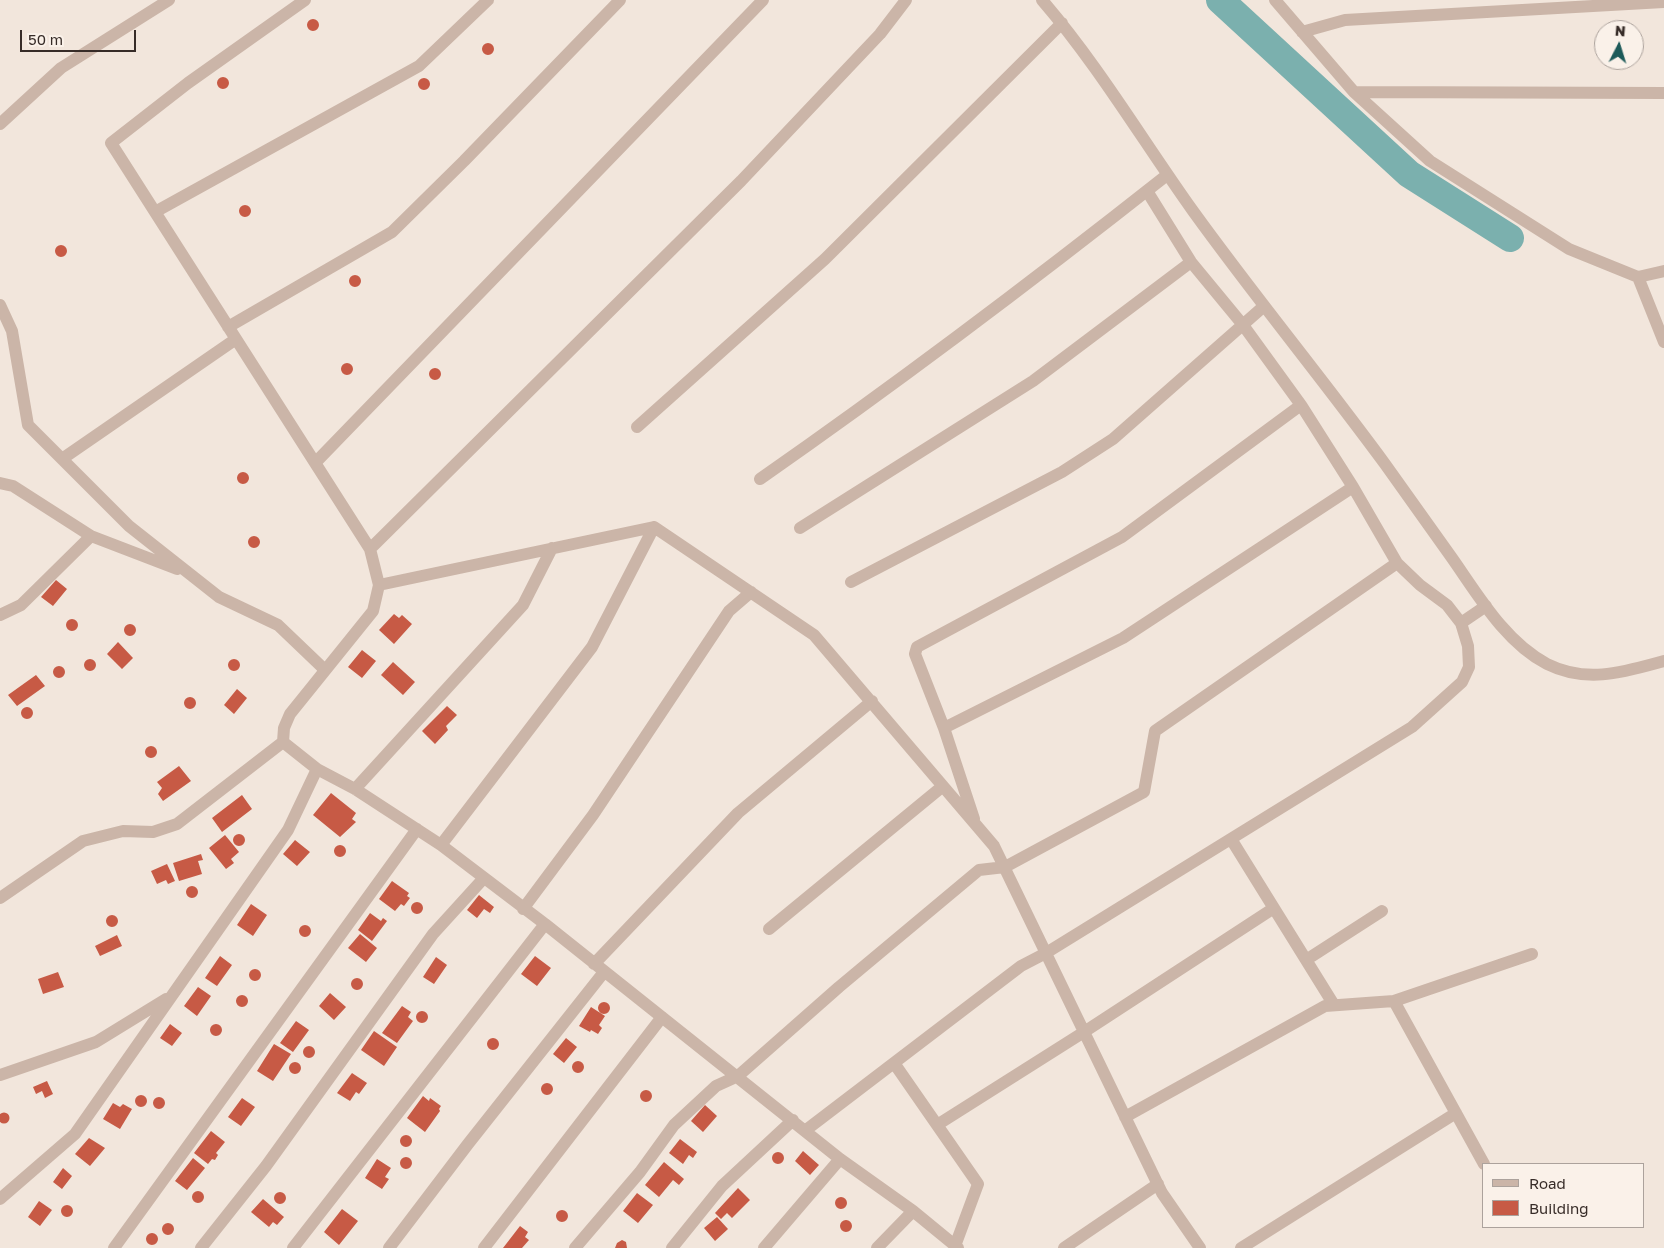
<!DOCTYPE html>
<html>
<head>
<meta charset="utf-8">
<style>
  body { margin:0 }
  #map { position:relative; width:1664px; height:1248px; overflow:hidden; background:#f2e6dc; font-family:"Golos Text",sans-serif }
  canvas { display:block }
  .legend { position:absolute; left:1482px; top:1163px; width:162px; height:65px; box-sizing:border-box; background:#faf1e9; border:1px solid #aca29c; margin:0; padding:6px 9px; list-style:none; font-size:15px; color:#372c28 }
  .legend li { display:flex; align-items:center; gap:10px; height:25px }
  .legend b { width:25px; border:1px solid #aca29c }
  .north { position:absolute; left:1594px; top:20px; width:50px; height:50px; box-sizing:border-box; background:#faf1e9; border:1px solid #aca29c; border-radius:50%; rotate:5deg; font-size:14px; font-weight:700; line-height:20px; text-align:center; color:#372c28 }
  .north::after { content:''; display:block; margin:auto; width:18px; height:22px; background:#1d5a59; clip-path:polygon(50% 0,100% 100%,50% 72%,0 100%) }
  .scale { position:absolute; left:20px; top:30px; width:116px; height:22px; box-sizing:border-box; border:2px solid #372c28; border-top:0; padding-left:6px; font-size:15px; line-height:18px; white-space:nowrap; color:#372c28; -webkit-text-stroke:4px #faf1e9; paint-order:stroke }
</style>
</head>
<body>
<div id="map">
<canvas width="1664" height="1248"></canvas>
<ul class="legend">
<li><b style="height:6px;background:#cbb5a8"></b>Road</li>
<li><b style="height:14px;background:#c75a45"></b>Building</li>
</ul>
<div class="north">N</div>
<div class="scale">50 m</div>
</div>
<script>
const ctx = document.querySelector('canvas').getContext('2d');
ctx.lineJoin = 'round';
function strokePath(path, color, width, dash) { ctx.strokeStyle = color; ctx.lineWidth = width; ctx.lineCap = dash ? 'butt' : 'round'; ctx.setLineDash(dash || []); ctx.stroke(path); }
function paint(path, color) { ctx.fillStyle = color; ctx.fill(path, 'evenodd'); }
strokePath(new Path2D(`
  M1220,0L1409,174L1510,238`), '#7bb0ae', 28);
paint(new Path2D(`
  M307 25a6 6 0 1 1 12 0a6 6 0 1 1-12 0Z
  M482 49a6 6 0 1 1 12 0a6 6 0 1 1-12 0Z
  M217 83a6 6 0 1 1 12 0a6 6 0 1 1-12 0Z
  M418 84a6 6 0 1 1 12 0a6 6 0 1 1-12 0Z
  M239 211a6 6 0 1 1 12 0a6 6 0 1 1-12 0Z
  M55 251a6 6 0 1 1 12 0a6 6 0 1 1-12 0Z
  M349 281a6 6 0 1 1 12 0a6 6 0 1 1-12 0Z
  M341 369a6 6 0 1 1 12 0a6 6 0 1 1-12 0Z
  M429 374a6 6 0 1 1 12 0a6 6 0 1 1-12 0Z
  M237 478a6 6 0 1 1 12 0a6 6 0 1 1-12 0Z
  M248 542a6 6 0 1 1 12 0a6 6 0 1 1-12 0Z
  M56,580L67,589L53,606L41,597Z
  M394,614L399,618L402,615L412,624L394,644L379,630Z
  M66 625a6 6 0 1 1 12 0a6 6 0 1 1-12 0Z
  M124 630a6 6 0 1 1 12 0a6 6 0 1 1-12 0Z
  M118,642L133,658L122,669L107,654Z
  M362,650L376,661L362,678L348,667Z
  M84 665a6 6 0 1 1 12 0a6 6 0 1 1-12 0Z
  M228 665a6 6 0 1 1 12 0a6 6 0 1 1-12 0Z
  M393,662L415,682L403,695L381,675Z
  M53 672a6 6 0 1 1 12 0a6 6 0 1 1-12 0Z
  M36,675L45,686L17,706L8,695Z
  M237,689L247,698L234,714L224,705Z
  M184 703a6 6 0 1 1 12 0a6 6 0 1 1-12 0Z
  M447,706L457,715L446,726L448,730L435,744L422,731Z
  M21 713a6 6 0 1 1 12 0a6 6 0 1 1-12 0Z
  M145 752a6 6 0 1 1 12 0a6 6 0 1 1-12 0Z
  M179,766L191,781L163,801L158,794L162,788L157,782Z
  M331,793L356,813L352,819L356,822L340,837L313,815Z
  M242,795L252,809L222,832L212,818Z
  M233 840a6 6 0 1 1 12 0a6 6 0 1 1-12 0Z
  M225,835L239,852L231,859L234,863L226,869L209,848Z
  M295,840L310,852L297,866L283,854Z
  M334 851a6 6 0 1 1 12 0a6 6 0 1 1-12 0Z
  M201,854L203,860L198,861L202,874L179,881L173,863Z
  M167,864L175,881L168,884L166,880L157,884L151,871Z
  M392,881L409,893L407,896L410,898L404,906L401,904L395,911L379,899Z
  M186 892a6 6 0 1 1 12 0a6 6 0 1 1-12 0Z
  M479,895L494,907L490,913L484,909L477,918L467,910Z
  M411 908a6 6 0 1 1 12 0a6 6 0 1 1-12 0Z
  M251,904L267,915L253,936L237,925Z
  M370,913L381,921L383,918L387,921L372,941L358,930Z
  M106 921a6 6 0 1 1 12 0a6 6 0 1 1-12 0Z
  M299 931a6 6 0 1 1 12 0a6 6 0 1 1-12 0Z
  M360,934L377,948L366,962L348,948Z
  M117,935L122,946L100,956L95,946Z
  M220,956L232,965L217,986L205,978Z
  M535,956L551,968L537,986L521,974Z
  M436,957L447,965L434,984L423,977Z
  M249 975a6 6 0 1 1 12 0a6 6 0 1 1-12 0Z
  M58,972L64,987L43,994L38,979Z
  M351 984a6 6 0 1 1 12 0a6 6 0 1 1-12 0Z
  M198,987L211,996L197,1016L184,1006Z
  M330,993L346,1007L334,1020L319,1006Z
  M236 1001a6 6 0 1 1 12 0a6 6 0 1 1-12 0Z
  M598 1008a6 6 0 1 1 12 0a6 6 0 1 1-12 0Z
  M402,1006L411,1012L408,1017L413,1021L397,1043L382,1033Z
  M591,1007L605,1016L599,1025L602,1028L598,1034L591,1030L590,1032L579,1026Z
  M416 1017a6 6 0 1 1 12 0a6 6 0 1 1-12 0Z
  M296,1021L309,1030L293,1052L280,1043Z
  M210 1030a6 6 0 1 1 12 0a6 6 0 1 1-12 0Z
  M170,1024L182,1033L172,1046L160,1038Z
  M374,1031L397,1047L384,1066L361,1050Z
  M487 1044a6 6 0 1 1 12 0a6 6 0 1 1-12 0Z
  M566,1038L577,1047L564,1063L553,1054Z
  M274,1044L291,1054L273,1081L257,1071Z
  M303 1052a6 6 0 1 1 12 0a6 6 0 1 1-12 0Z
  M572 1067a6 6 0 1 1 12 0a6 6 0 1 1-12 0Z
  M289 1068a6 6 0 1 1 12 0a6 6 0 1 1-12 0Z
  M352,1073L367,1083L359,1094L356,1092L350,1101L337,1093Z
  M47,1081L53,1094L45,1098L42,1091L36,1094L33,1087Z
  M541 1089a6 6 0 1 1 12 0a6 6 0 1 1-12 0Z
  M640 1096a6 6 0 1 1 12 0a6 6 0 1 1-12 0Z
  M135 1101a6 6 0 1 1 12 0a6 6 0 1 1-12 0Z
  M423,1096L429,1101L430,1098L441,1106L439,1109L440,1111L425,1132L407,1118Z
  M153 1103a6 6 0 1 1 12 0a6 6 0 1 1-12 0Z
  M242,1098L255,1107L241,1126L228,1117Z
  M113,1103L120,1107L123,1104L132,1109L120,1129L103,1119Z
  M705,1105L717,1116L703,1132L691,1121Z
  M-1.5 1118a5.5 5.5 0 1 1 11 0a5.5 5.5 0 1 1-11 0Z
  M211,1131L225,1142L216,1153L218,1155L215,1160L212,1159L208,1164L194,1153Z
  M400 1141a6 6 0 1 1 12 0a6 6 0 1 1-12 0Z
  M89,1138L105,1148L90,1166L75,1154Z
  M680,1139L697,1152L693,1158L689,1155L683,1164L669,1153Z
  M803,1151L819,1165L810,1175L795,1161Z
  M772 1158a6 6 0 1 1 12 0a6 6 0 1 1-12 0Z
  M400 1163a6 6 0 1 1 12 0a6 6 0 1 1-12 0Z
  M193,1158L205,1168L187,1190L175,1181Z
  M377,1159L391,1168L385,1177L389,1179L382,1189L365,1178Z
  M664,1162L684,1179L679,1185L673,1180L659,1197L645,1185Z
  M63,1168L72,1176L62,1189L53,1182Z
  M738,1188L750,1200L732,1218L727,1213L721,1219L715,1213Z
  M192 1197a6 6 0 1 1 12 0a6 6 0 1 1-12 0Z
  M274 1198a6 6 0 1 1 12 0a6 6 0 1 1-12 0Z
  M637,1193L653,1205L638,1223L623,1211Z
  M835 1203a6 6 0 1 1 12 0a6 6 0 1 1-12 0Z
  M263,1199L284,1217L277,1225L273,1222L269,1227L251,1212Z
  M39,1201L52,1210L40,1226L28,1217Z
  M61 1211a6 6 0 1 1 12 0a6 6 0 1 1-12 0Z
  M342,1209L358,1221L339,1245L324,1232Z
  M556 1216a6 6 0 1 1 12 0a6 6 0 1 1-12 0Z
  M717,1217L728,1229L715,1241L704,1228Z
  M840 1226a6 6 0 1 1 12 0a6 6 0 1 1-12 0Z
  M162 1229a6 6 0 1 1 12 0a6 6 0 1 1-12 0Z
  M520,1226L528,1232L525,1237L529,1240L522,1248H503Z
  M146 1239a6 6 0 1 1 12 0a6 6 0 1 1-12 0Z
  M622,1240L626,1242L627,1248H615L617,1243Z`), '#c75a45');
strokePath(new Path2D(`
  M1042,0C1098,65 1143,141 1193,211C1255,297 1322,378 1385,464C1407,495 1429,526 1452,558C1478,595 1505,642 1547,664C1587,684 1624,672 1664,661
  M1275,0L1354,92L1430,161L1569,249L1638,277L1664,342
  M1302,32L1345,20L1664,2
  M1354,92L1664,93
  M0,124L61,68L169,0
  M155,212L419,66L488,0
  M1638,277L1664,271
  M0,305L12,331L28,425L129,526L219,597L278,625L324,669
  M228,327L392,232L464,161L620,0
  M637,427L825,259L1062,23
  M62,459L236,339
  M315,463L763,0
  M760,479C899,382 1034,280 1167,175
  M0,483L13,486L91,536L177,569
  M800,528L1033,381L1191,262
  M370,549L741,181L880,34L906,0
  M851,582L1062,472L1113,439L1263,307
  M379,585L654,527L814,635L994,846L1162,1193L1200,1248
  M0,615L21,605L91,536
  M1461,623L1486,606
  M944,728L1123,638L1353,487
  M283,742L317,769L355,789L441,845L545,924L840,1159L913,1211L958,1248
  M355,789L523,605L552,548
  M974,819L944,728L915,654L917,647L1122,537L1301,405
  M1231,839L1334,1005
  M441,845L592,647L654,527
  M0,898L83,841L123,831L153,832L177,824L283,742L284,728L290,714L373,611L379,585L370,549L111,143L188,83L305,0
  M523,909L593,815L729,611L751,592
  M769,929L943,786
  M1306,960L1382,911
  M594,964L738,813L872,701
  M1394,1001L1484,1164
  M894,1063L978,1184L955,1246
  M0,1075L96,1042L166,999
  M1125,1117L1325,1006L1394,1001L1532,954
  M937,1125L1084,1032L1274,908
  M806,1130L1021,966L1046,953L1412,727L1462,682L1469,667L1468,646L1461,623L1447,605L1420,585L1397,563L1353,487L1301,405L1243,325L1191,262L1147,191
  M0,1199L75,1134L288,830L317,769
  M114,1248L417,829
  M201,1248L266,1166L433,934L483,879
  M293,1248L545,924
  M389,1248L468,1144L604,972
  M484,1248L662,1017
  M575,1248L640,1172L674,1125L716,1086L738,1076L839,987L979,870L1005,867L1144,792L1155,731L1397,563
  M672,1248L722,1186L793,1120
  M764,1248L840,1159
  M877,1248L913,1211
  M1064,1248L1158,1184
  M1241,1248L1456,1113`), '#cbb5a8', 12);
</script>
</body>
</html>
